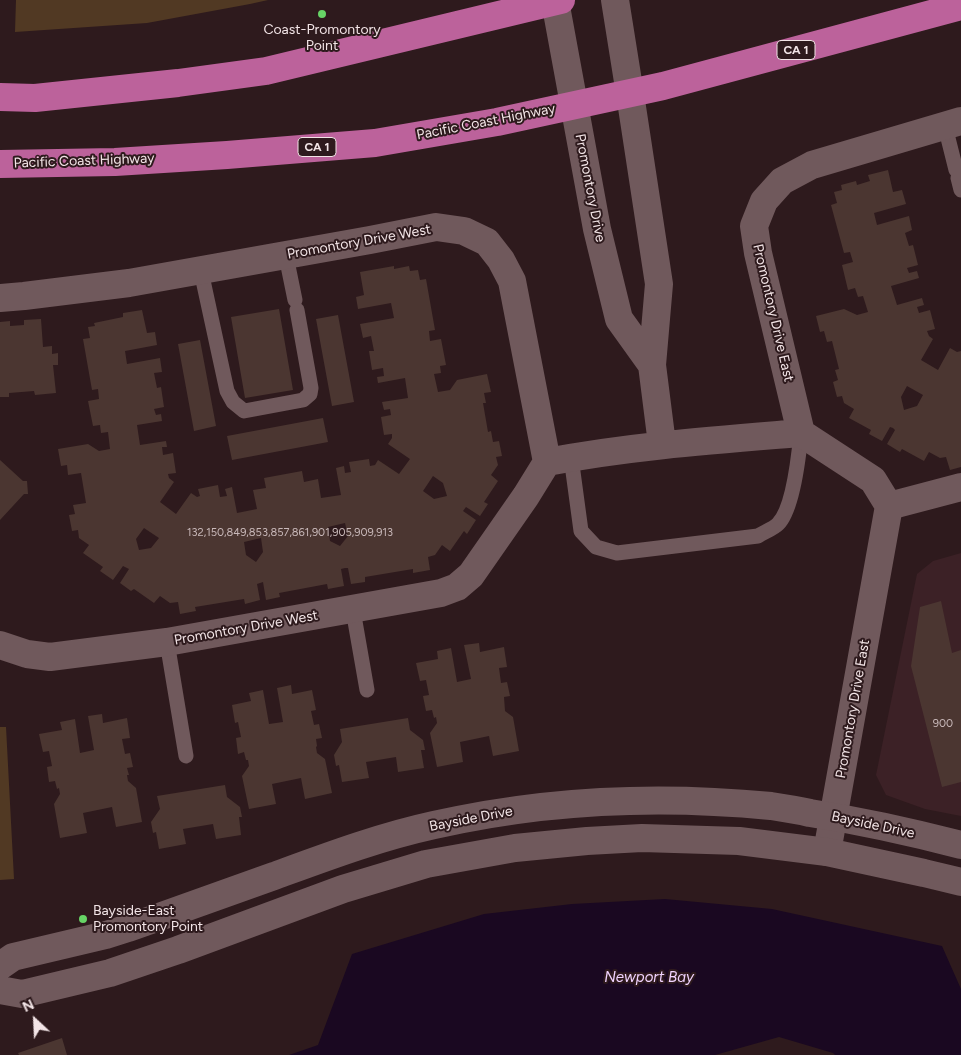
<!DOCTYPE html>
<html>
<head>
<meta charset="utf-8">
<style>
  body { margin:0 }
  #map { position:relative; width:961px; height:1055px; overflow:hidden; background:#2e1a1d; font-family:Figtree,sans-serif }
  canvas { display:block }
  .north { position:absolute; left:10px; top:995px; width:50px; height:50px; -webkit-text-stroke:4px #2e1a1d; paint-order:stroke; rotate:335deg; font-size:14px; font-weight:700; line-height:20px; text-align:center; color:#f2e4e6 }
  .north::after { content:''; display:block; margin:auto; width:18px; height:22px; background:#f2e4e6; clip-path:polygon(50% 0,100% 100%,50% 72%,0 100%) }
</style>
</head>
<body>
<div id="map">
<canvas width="961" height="1055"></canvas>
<div class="north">N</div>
</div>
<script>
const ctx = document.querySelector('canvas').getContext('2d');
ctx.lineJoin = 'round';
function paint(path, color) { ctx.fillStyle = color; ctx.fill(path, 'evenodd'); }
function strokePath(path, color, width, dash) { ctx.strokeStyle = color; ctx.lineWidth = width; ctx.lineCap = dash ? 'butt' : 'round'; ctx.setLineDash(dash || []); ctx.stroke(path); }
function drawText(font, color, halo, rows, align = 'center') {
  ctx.font = font + ' Figtree,sans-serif'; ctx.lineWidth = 4; ctx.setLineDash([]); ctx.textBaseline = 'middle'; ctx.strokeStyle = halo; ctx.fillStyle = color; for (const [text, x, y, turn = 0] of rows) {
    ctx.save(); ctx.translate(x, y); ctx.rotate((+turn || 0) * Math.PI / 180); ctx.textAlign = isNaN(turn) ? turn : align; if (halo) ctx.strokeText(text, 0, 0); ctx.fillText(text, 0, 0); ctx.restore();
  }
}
paint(new Path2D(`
  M961,553V816L925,809L886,795L876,775L917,574L933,561Z`), '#3c2126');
paint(new Path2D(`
  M16,0H268L250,4L147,23L15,32Z
  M0,727H6L14,879L0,880Z`), '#513923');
paint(new Path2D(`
  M665,899L772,909L942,946L961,989V1055H835L833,1053L779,1037L715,1055H289L318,1045L352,954L484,914L572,904Z`), '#1a0821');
paint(new Path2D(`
  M888,170L893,192L902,190L906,204L874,213L877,225L909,216L912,230L905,233L909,246L913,245L918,265L907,268L909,273L917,271L919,278L891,286L897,305L922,298L924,305L917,307L919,313L930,310L935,329L927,331L929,336L933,339L921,360L938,370L950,348L957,352L961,351V467L950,470L946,457L940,458L929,452L924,461L902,449L900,452L887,444L895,430L893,428L890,427L882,441L869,434L871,430L849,418L854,409L844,403L842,396L837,397L833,382L838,380L835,370L839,369L832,341L827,342L824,331L820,332L816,316L844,309L857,315L868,312L863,296L858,297L855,288L848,290L842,265L853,262L850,252L844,253L831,205L837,203L834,192L842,190L841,185L856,181L857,185L870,181L868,175ZM907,386L923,395L917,406L904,410L901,397Z
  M394,266V269L409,266L410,271L418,270L420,280L426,279L435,330L429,331L430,341L441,339L446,365L440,366L441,373L434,374L438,392L450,390L457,380L487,374L491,392L484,393L486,403H483L488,432L491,431L493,442L499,441L502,456L496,457L498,465L491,475L498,481L484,502L488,504L480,516L466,507L463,511L476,520L467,534L464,531L450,551L442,545L435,555L428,557L430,570L413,573V569L365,577V582L351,584L348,568H345L341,569L344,586L328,589L327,584L279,593L280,597L266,600L263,582L257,584L260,600L245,604L244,599L195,607L196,611L180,614L178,602L170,603L160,596L154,603L134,589L131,591L120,583L129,569L123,566L113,580L100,571L103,567L83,553L89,545L79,538L78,530L72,531L69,515L75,514L73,505L86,503L81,473L68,475L67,465L61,466L58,449L88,444L99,451L110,449L108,432L101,433L100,425L93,426L88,401L99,399L98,389L92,390L83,339L90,338L88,327L95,326L94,323L123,317V313L142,310L147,333L155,332L157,345L125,351L127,364L160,358L162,372L154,373L157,388L161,387L164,407L154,409L156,415L161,414L162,421L137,425L140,445L166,441L167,447H162L163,455L173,453L176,473L168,474L169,478L174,482L160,502L176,514L191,493L197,497L200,496L198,489L218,485L220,497L227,496L225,489L232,487L237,513L257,509L253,490L266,488L264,478L302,471L304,482L318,479L321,498L341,495L336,468L344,466L345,473L351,472L349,462L369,459L370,466L375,465L378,460L399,474L410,459L388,444L392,438V434L384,435L381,417L391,415L390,409L384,410L382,402L408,398L405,378L378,383L377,377L384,376L383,368L372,370L369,351H374L371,336L363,338L360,324L394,318L391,303L358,309L356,297L364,295L360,272ZM433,476L443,483L447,496L434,499L423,491ZM345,523L348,536L340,546L330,541L328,527ZM144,528L159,538L151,548L139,550L136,539ZM261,538L263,552L256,562L246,555L244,542Z
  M279,309L293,390L245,398L231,317Z
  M338,315L354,402L332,406L316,319Z
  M41,319L43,347L52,346V354L58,353V365H53L56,393L35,395L34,391L9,393V397H0V322L10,321V326L24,325V320Z
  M200,340L216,426L194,431L178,344Z
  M323,418L328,442L232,460L227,436Z
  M0,460L23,481H27L28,494H24L0,520Z
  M941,601L952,653L961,650V782L942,787L911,666L920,607Z
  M479,643L480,652L504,647L507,667L499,668L501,683L507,682L510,696L504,697L505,711L513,717L519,751L493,756L489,736L460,742L463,762L437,767L430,733L437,723L436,717L434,718L432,710L426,711L423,696L429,695L426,680L420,681L416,663L438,659L437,651L451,648L457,682L471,679L464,645Z
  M291,685L292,694L312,690L316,710L311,711L314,725L319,724L322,738L316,739L317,746L316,747L317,753L325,759L332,793L305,799L301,778L272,784L276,804L249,809L242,776L249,766L248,760H246L244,752L238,754L236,738L241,737L238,722L235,723L232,705L251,701L249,693L263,690L269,724L283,722L277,688Z
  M102,714L103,723L127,718L130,738L122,739L125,754L130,753L133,767L127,768L129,775H127L128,781L136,788L142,822L116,827L112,807L83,813L87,833L60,838L54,804L60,794L59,788L57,789L55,781L49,782L47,767L52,766L49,751L43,752L39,734L62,730L60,722L75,719L80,753L94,750L88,716Z
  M408,718L410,730L423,740L425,750H421L424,768L398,772L396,757L366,762L369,778L342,782L339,765L336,766L334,755L342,742L340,729Z
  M225,785L227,797L240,807L242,817H239L241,835L216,839L213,824L183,829L186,844L159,849L156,832L153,833L151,822L160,809L157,796Z
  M62,1038L67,1055H19L18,1053Z`), '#4b3631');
strokePath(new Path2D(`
  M945,126L956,170
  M958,178L961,190
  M286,256L295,300
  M201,271L227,391L233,402L244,411L303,400L310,394L311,388L297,310
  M571,457L581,531L596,547L617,553L758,536C764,532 773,529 778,524C793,509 799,454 801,433
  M353,610L367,690
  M167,642L186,756`), '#70595c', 15);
strokePath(new Path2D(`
  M615,0L630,94L659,284L652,365L662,444
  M555,1L597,229L619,319L652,365
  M0,298L24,296L129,283L370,240L436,227L464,231L487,242L501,260L512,281L547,462L526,496L471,575L457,587L441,593L167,642L50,657L27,654L0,645
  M547,462C631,446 716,440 801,433
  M889,506L961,487
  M827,852L889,506L873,480L801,433L758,253L754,226L764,201L782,181L812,165L961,121`), '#70595c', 28);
strokePath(new Path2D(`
  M0,966L13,957L106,935L128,928C177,911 226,893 274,876C326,857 379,837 434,825C544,800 659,795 771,806C784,808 797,810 810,813C861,821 911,832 961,845
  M0,990L22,994L110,973L178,950L343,889L426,864L515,848L587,841L642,838L739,841L827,852L924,873L961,882`), '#70595c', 28);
strokePath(new Path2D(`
  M0,97L35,98L178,83L266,71L561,0
  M0,164L115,162L227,155L375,143L497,122L663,86L961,6`), '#bc629b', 28);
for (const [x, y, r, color] of [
  [322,14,5,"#67d466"],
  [83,919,5,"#67d466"]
]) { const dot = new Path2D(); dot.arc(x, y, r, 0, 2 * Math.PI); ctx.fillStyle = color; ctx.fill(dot); strokePath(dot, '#2e1a1d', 2); }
drawText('11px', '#c8b8b9', null, [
  ["132,150,849,853,857,861,901,905,909,913",290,533],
  ["900",943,724]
]);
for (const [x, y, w] of [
  [796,50,38],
  [317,147,38]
]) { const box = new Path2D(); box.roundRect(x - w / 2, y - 9.5, w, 19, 4); ctx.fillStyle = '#2e1a1d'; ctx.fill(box); strokePath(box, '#f2e4e6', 1); }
drawText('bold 12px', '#f2e4e6', null, [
  ["CA 1",796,50],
  ["CA 1",317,147]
]);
drawText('14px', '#f2e4e6', '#2e1a1d', [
  ["Coast-Promontory",322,30],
  ["Point",322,46],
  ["Bayside-East",93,911,"left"],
  ["Promontory Point",93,927,"left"]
]);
drawText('14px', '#f2e4e6', '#2e1a1d', [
  ["Pacific Coast Highway",486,122,-11],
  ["Pacific Coast Highway",84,161,-2],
  ["Promontory Drive",590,188,79],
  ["Promontory Drive West",359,242,-10],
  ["Promontory Drive East",773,313,77],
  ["Promontory Drive West",246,628,-10],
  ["Promontory Drive East",853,709,-80],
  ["Bayside Drive",471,819,-11],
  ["Bayside Drive",873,825,12]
]);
drawText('italic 15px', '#f1d3ff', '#2e1a1d', [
  ["Newport Bay",649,978]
]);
</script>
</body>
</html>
